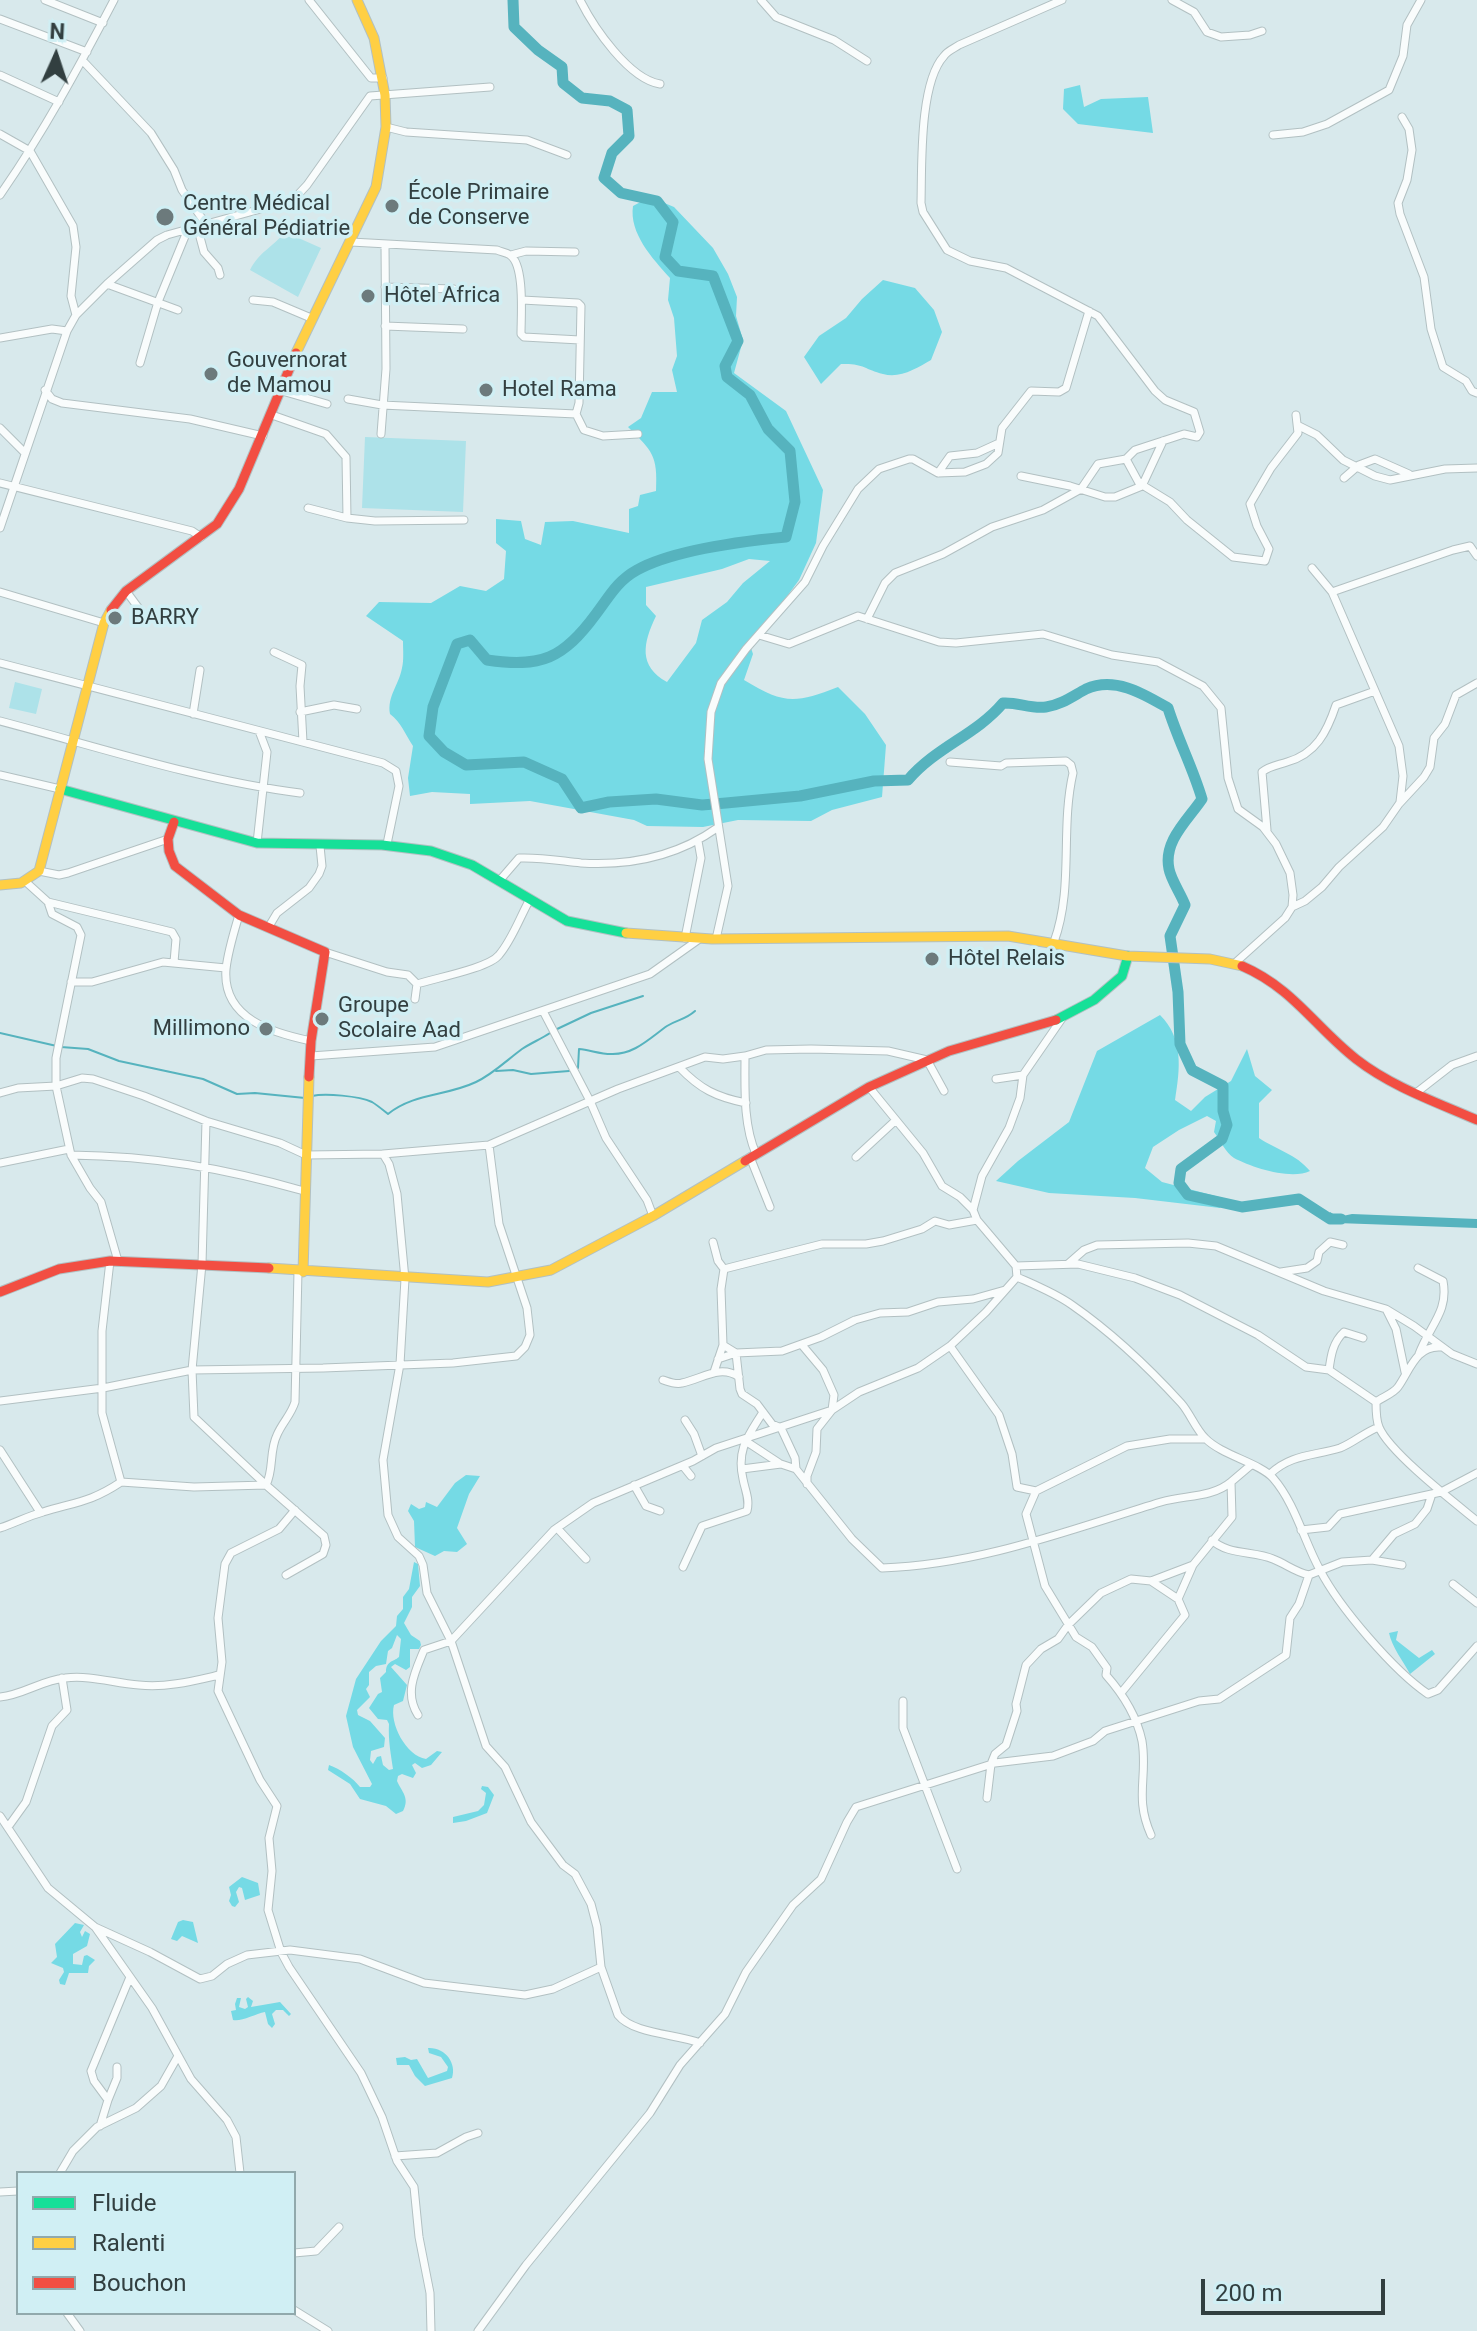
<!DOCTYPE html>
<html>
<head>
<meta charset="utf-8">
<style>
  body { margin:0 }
  #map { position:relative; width:1477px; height:2331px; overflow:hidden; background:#d8e9ec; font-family:Roboto,sans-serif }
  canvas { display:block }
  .legend { position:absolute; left:16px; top:2171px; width:280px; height:144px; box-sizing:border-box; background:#d0eff4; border:2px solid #91a9ac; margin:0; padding:10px 14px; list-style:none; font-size:24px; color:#323f40 }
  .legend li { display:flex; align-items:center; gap:16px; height:40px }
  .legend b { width:40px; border:2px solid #91a9ac }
  .north { position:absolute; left:16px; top:16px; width:80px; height:80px; -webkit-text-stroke:6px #d0eff4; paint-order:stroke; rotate:3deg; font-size:22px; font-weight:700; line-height:32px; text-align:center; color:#323f40 }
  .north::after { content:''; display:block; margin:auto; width:28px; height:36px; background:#323f40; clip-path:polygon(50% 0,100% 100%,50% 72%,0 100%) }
  .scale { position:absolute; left:1201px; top:2279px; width:184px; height:36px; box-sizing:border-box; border:4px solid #323f40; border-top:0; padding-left:10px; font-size:24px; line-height:28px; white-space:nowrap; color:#323f40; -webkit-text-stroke:6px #d0eff4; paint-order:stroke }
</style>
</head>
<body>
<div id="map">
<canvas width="1477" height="2331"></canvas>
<ul class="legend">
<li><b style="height:10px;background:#16e098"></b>Fluide</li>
<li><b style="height:10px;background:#ffcf43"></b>Ralenti</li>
<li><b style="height:10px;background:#f24e42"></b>Bouchon</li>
</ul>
<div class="north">N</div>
<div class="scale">200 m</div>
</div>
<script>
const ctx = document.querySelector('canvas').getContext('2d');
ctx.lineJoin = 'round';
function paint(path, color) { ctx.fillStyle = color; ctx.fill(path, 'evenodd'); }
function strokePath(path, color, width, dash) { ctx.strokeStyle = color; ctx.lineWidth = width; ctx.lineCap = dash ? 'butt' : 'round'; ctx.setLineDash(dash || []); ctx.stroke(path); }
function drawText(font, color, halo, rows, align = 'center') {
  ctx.font = font + ' Roboto,sans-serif'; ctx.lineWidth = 7; ctx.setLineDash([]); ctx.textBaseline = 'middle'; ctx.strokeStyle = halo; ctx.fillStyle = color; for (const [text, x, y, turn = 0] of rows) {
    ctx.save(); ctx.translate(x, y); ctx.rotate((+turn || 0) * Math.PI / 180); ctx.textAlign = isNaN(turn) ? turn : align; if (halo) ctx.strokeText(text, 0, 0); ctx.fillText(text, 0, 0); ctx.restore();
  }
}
paint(new Path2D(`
  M285,232L321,248L298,297L250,270C260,251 272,248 285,232Z
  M365,437L466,441L463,512L362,508Z
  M15,682L42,689L36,714L9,708Z`), '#ade2e9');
paint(new Path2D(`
  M1080,85L1084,107L1101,99L1148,97L1153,133L1078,124L1063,109L1064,89Z
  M650,197L674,207L713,248L728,274L737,297L736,316L743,340L734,373L786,411L823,490L816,543L799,580L763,629L749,642L753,654L744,680C784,704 794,704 838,687L865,714L886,745L882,797L832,810L811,821L738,820L703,827L647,826L634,820L530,801L470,804V794L432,792L410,796L408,778L413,746C405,734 401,722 390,714C387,696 399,685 402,668C404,660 403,650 403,641L366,616L379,602L431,603L460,586L486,591L504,579L506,551L496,543V519L521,521L525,539L541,545L545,522L573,521L629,533V509L638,506L640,495L656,491C658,455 652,451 628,427L641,418L652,392H677L672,370L677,356L674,318L668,300L670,278C652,258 629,233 633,206ZM749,559L770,561L743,583L727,602L702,620L696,643L667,682C638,666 643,643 656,616L646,605V587L722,569Z
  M883,280L915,288L934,310L942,332L931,360C917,368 900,379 883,374C864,369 863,363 841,364L821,384L804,357L819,336L846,318L862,299Z
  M1160,1015C1184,1039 1180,1069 1175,1100L1191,1111L1205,1097L1231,1081L1247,1049L1255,1076L1272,1090L1259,1103V1138C1277,1150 1296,1154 1310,1171C1291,1180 1253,1168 1234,1158C1226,1153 1220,1140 1214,1132L1216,1121L1207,1116L1179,1130L1153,1147L1145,1168L1162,1182L1227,1199L1220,1208L1135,1198L1049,1193L996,1181L1018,1161L1069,1122L1097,1051Z
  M466,1475L480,1476L469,1494L457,1528L467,1544L457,1552L444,1551L435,1556L415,1547L414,1521L408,1511L411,1504L419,1509L425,1507L426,1502L437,1507L455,1483Z
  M414,1562L418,1564L420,1586L412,1597V1607L404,1623L411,1635L420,1641L421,1645L419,1649H410V1667L406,1670L395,1664L391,1667L407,1685L403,1701L394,1705C389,1723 406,1756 426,1759L437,1751L442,1752L431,1765L422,1768L415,1763L412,1765L416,1773L413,1778L402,1774L398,1776L397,1781C402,1792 410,1798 403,1811L396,1814L386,1806L360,1799L350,1784L328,1770L329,1765C340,1769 353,1778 360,1787H370L372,1784L353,1747L346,1716L356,1679L381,1641L396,1626L397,1616L403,1609V1597L409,1589ZM397,1635L401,1639L399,1657C393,1662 386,1661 386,1672L380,1678L382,1692L378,1694L369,1708L378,1719L387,1720L389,1724C388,1740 391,1755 393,1769L389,1770L383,1765L381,1756L377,1757L373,1764L370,1760L371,1751L384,1747L385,1738L370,1721L358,1715L357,1710L370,1697L366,1689L369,1685V1672L376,1666L386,1664L388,1651L392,1648Z
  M1398,1631L1396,1640L1419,1658L1432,1650L1435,1654L1410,1674C1403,1661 1392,1647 1389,1633Z
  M482,1786L488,1787L494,1795L487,1813L466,1821L453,1823V1817L478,1811L484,1805L486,1793L481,1789Z
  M242,1877L258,1883L260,1895L245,1900L242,1888L239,1887L236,1892L239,1902L235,1907L232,1906L229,1901L231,1895L229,1887Z
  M183,1920L193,1922L198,1943L182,1936L177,1941L171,1939L178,1922Z
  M75,1923L84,1925L80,1932L82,1937L85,1931L90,1934L87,1946L73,1954V1964L82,1965L84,1956L87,1955L95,1960L89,1966L88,1973H69L65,1985L60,1984L59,1980L64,1972L63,1968L51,1963L57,1957L55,1944Z
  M248,1997L253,2001L251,2007L280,2002L291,2014L289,2016L283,2010H276L272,2014L275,2024L272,2028L268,2024L265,2012C255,2014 241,2022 233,2020L231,2011L236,2010L235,2004L237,1998H241L239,2007L245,2009L248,2007L246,1999Z
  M428,2048C445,2047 457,2063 452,2078L425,2086L415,2076L409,2065H397L396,2058L405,2057L411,2060L417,2059L428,2078L447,2071L448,2067L441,2057L429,2053Z`), '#75dae5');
paint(new Path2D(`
  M1330,1212L1338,1217L1352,1214L1477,1219V1228L1337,1223L1326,1220Z`), '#56b3be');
strokePath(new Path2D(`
  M555,1030L591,1013L643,996
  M0,1033L61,1047L88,1049L119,1061L203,1079L237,1094L255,1093L305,1098
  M575,1069L578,1068L579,1049C590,1050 600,1054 611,1054C634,1055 650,1038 667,1026C678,1019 685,1020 695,1011
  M496,1071L513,1070L531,1074L569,1071
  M312,1096C325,1093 359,1096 372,1102C377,1105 383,1110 388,1114C414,1093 447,1096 476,1082C493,1074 507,1060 522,1049C531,1043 541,1039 550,1033`), '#56b3be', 2);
strokePath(new Path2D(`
  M513,0L514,27L538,50L562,67L563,83L582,98L610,101L627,110L629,136L612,153L604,178L621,193L657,201L673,222L665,257L678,271L713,276L738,341L725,366L727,377L750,395L768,429L790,451L795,502L786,537C745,541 673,550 637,570C617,581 609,597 596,614C563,659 541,668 487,660L470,640L457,644L433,707L429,736L444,752L466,765L524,762L562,779L581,808L609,802L656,799L702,805L726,803L800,796L874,781L908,780C936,747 976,735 1003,703C1018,702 1030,709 1046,707C1061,705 1073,696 1086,689C1115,676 1144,694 1168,708C1178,740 1193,768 1202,799C1188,820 1163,841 1169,869C1171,880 1181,894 1185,905L1170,936L1178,992L1180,1044L1192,1070L1223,1086V1111L1227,1125L1222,1139L1181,1169L1179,1183L1188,1195L1242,1207L1299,1199L1330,1219H1341`), '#56b3be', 11);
const street = new Path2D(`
  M45,0L103,23
  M309,0L371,78H383
  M580,0C594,28 629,79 660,84
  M761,0L776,17L834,40L867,61
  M1172,0L1194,12L1207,32L1221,37L1250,35L1262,31
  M0,19L87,52
  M83,61L151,133L174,170L182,190L206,224
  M0,75L59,102
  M1402,117L1409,129L1412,150L1407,180L1398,203L1400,214L1424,277L1431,329L1443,367L1466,381L1472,391L1477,393
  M386,127L406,132L527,140L567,155
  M0,134L30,151L73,226L76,247L71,296L76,315
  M1273,135L1303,132L1327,124L1389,90L1403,56L1407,25L1421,0
  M0,195C43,133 79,67 114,0
  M197,226L204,252L218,268L220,275
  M351,242L497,250C501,252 506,252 510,255C525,265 521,316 521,334L524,337L580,340
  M511,255L526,251L575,252
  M107,284L178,310
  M385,287L454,289
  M253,300L273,302L311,318
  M522,300L578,303L581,306L579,403L576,414L584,430L603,436L638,434
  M385,326L463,329
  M0,338L52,329L67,331
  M140,363L158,302L188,229
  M45,390L52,399L62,403L190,419L263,436
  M282,391L327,404
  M348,399L382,405L576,414
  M272,415L326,434L346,457L347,518
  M1299,426L1317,435L1343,460L1375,476L1390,480L1445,469L1477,468
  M0,428L24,452
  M381,434L386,369L385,245
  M1126,459L1139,483L1170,502L1187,520L1233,557L1265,561L1269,549L1257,526L1250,504L1271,468L1298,433L1296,415
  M938,473L950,456L977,453L999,443
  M1021,476L1070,486L1105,497H1115L1142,486L1163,441
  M1344,478L1359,465L1375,459L1409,474
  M0,483L192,531L201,537
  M308,508L347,518L375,521L464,520
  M0,528L67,331L76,315L107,284L157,240L167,235L293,200L307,185L370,96L490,87
  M1312,568L1332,592L1399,746L1403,776L1400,802
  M126,591L143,614
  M0,592L104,623
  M1332,592L1453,550L1470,546L1477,556
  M867,619L885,583L895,573L943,554L992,527L1043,510L1081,489L1098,464L1126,459L1135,450L1184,434L1197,437L1200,432L1194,412L1165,400L1155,391L1098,316L1006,268L970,261L947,250L923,212L921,203C922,167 919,83 944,56C947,51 955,48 959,45L1062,0
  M759,635L789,644L858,616L939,642L956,643L1043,634L1112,655L1158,662L1203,686L1221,708L1228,778L1238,809L1263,827L1276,844L1290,873L1293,895L1292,907L1285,918L1235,963
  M274,652L302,665L300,686L303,742
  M0,663L383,763L396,771L399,786L387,844
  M300,712L334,705L357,709
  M193,714L200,670
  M0,721C99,747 198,780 300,793
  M950,762L1001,766L1006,763L1066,761L1071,765L1073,773C1060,830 1074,887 1054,942
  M0,775L60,789
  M1267,830L1262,772C1269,766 1278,765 1287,762C1316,754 1327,732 1336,705L1375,691
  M257,843L267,752L259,731
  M39,871L59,875L68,873L168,839
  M500,880L519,858C540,857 561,861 581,863C631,866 676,857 717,828
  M26,882L48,902L52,914L77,927L81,935L56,1058V1086L71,1155L90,1188L101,1202L118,1261
  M48,902L172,932L176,939L174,962
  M1292,907L1305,901L1322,887L1339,867L1383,827L1399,804L1424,777L1430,767L1434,738L1445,724L1456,695L1477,683
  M239,915C234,932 228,951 226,969C222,1019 273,1033 311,1041
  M268,928L277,913L309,888L319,874L322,866L320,846
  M685,938L701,858L698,841
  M716,939L728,886L708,759L711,712L721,683L746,649L805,582L823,546L858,489L879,469L909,459H913L938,473L965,472L986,464L998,453L1002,428L1031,391L1059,392L1066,388L1089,311
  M325,952L387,972L408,975L417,984L415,999
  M71,982H92L163,962L226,968
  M417,984C436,978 489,968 499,955C512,940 520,917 530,899
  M543,1011L590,1101L606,1138L647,1200L653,1216
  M311,1056L435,1047L650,974L698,940
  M745,1056C745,1088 743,1124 756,1154
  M679,1067C700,1089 716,1097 746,1103
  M996,1079L1023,1075
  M869,1087L923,1153L942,1186L960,1197L973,1210L977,1220L1016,1266L1017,1277C1035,1285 1055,1293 1072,1305C1111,1332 1149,1368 1181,1403C1190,1413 1195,1428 1205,1438C1221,1455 1260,1463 1273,1478C1295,1503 1304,1541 1320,1570C1339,1607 1394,1671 1428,1694L1438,1690L1477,1646
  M0,1093L18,1088L56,1086L82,1078L93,1079L144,1096L206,1121L280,1143L306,1155L383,1154L389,1164L397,1194L405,1279L400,1364L383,1460L388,1515L398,1537L419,1556L423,1565L427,1593L451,1641L486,1746L505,1767L531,1822L563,1865L575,1874L591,1904L597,1927L601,1967L618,2015C633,2034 677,2034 700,2043
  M1416,1093L1452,1065L1477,1056
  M206,1121L202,1264L192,1370L194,1417L266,1485L324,1536L326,1545L323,1554L286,1575
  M383,1154L489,1145L618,1089L705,1057L723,1059L745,1056L766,1050L811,1049L888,1051L927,1060L944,1091
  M71,1155C155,1156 223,1168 304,1191
  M750,1157L770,1207
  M856,1157L896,1120
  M0,1163L69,1149
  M973,1210L982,1176L1009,1128L1020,1098L1023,1075L1063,1017
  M713,1242L718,1261L724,1269L721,1289L723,1345
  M110,1261L102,1331V1413L121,1482L194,1487L266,1485C274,1470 269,1451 277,1435C282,1423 291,1415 295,1402L298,1271
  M1068,1264L1084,1250L1097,1245L1188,1243L1216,1246L1324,1291L1386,1309L1414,1326L1452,1354L1477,1364
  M1016,1266L1078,1264L1135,1278L1180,1295L1258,1335L1306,1367L1329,1370L1376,1402C1376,1409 1376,1420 1379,1427C1389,1452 1455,1503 1477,1521
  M1418,1268L1443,1281C1449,1312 1429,1326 1419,1354
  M724,1269L822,1244H866L883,1241L922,1229L935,1221L949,1225L977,1220
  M1281,1272L1307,1268L1317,1261L1319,1252L1330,1242L1343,1245
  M1387,1311L1396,1329L1405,1372
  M802,1345L823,1370L834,1395L832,1410L817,1429L816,1452L807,1476V1484
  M950,1346L999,1415L1012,1454L1017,1487L1036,1491
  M1329,1370C1331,1355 1333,1342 1344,1332L1363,1338
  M714,1372L723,1345L736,1353L718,1359
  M663,1380C669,1382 676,1385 682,1383C702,1379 720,1364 739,1377
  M0,1401L103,1388L192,1370L323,1368L453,1363L516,1356L525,1347L530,1335L527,1308L499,1224L489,1145
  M1376,1402C1383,1397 1394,1393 1398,1387C1410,1370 1416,1346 1440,1347
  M685,1420L694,1434L702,1456
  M744,1440L779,1463
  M0,1450L40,1512
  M683,1466L691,1476
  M742,1469L781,1464L796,1469L852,1539L882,1568C979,1565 1069,1530 1161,1502C1184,1495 1212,1498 1231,1482
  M796,1469L795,1458L781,1428L772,1424L757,1404L742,1394L740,1389L736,1353L782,1351L821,1337L855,1320L880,1313L908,1312L938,1302L973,1299L1005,1290
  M1270,1474C1291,1454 1314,1456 1340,1448C1353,1443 1365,1432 1379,1427
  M634,1485L646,1506L660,1511
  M295,1510L279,1529L231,1553L225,1564L218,1618L222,1662L218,1691L260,1780L277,1806L269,1838L272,1871L268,1910L281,1952L289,1967L361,2073L382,2117L397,2161L414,2187L419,2237L430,2293L431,2331
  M0,1528C15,1523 28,1516 43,1512C76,1502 91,1502 121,1482
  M557,1528L586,1559
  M1301,1530L1328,1527L1340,1514L1441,1492L1477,1473
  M1212,1540C1227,1555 1254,1551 1273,1559C1286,1564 1295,1572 1309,1575
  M1372,1560L1394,1534L1415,1524L1427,1509L1432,1494
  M683,1567L702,1526L747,1511C750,1499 745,1490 743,1479C736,1449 749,1435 763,1412
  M1151,1581L1178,1599
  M1453,1584L1477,1603
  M1121,1693L1185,1615L1178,1599L1193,1565L1232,1517L1231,1482L1251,1465
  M0,1697C23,1695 42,1680 65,1678C91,1675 113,1683 139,1685C166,1688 193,1681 219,1675
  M903,1701V1728L957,1869
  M418,1715C404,1693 415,1672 424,1650L451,1641L554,1530L593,1503L693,1461L716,1448L832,1410L859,1392L918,1368L950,1346L986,1312L1017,1277
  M987,1798L991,1764L995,1754L1006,1745L1017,1711L1016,1704L1026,1665L1041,1649L1058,1639L1068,1625L1101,1593L1131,1579L1151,1581L1193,1565
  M0,1816L48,1888L95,1927L152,2008L191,2079L227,2120L236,2137L240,2173
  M8,1827L26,1802L52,1726L67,1710L62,1678
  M1151,1835C1134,1797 1148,1777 1142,1741C1137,1717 1122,1693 1106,1675L1107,1668L1092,1647L1076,1637L1045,1586L1026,1514L1036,1491L1127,1446L1170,1439H1205
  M95,1927L150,1952L200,1979L212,1976L227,1964L247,1955L290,1950L360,1959L424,1983L525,1995L553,1989L601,1967
  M108,2100L117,2078V2067
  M100,2126L108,2100L94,2081L91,2071L130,1977
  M395,2156L437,2153L466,2137L478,2133
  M60,2173L73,2151L97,2127L136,2108L161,2086L178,2056
  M0,2192L18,2191
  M294,2253L316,2251L339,2227
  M294,2310L328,2331
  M67,2313L80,2331
  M478,2331L526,2265L650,2113L680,2065L725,2014L746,1972L793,1905L821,1879L847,1822L856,1807L995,1763L1053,1756L1093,1741L1105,1731L1199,1701L1219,1699L1286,1655L1290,1618L1299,1604L1309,1575L1342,1562L1372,1560L1402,1565`);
const fast = new Path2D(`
  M60,789L257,843L382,845L431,851L472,865L567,921L626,933
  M1056,1020L1094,1000L1122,976L1128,956`);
const slow = new Path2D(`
  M296,353L376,187L386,127L385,95L374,38L357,0
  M0,885L21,883L39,871L104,623L111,610
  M626,933L712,939L1008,936L1127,956L1210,959L1242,966
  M269,1268L488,1282L551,1270L653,1216L745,1161
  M303,1272L309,1077`);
const jam = new Path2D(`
  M111,610L126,591L217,524L239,489L296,353
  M174,822L168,839L169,851L175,866L239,915L325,952L311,1041L309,1077
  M1242,966C1293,988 1315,1027 1356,1059C1392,1087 1436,1102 1477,1120
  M745,1161L869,1087L949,1051L1056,1020
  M0,1292L59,1269L110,1261L269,1268`);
strokePath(street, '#b2c0c2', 9);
strokePath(fast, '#b2c0c2', 11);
strokePath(slow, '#b2c0c2', 11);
strokePath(jam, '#b2c0c2', 11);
strokePath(street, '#f9fcfc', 7);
strokePath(fast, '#16e098', 9);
strokePath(slow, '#ffcf43', 9);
strokePath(jam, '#f24e42', 9);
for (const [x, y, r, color] of [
  [392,206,8,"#6c7a7c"],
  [165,217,10,"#6c7a7c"],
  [368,296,8,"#6c7a7c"],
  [211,374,8,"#6c7a7c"],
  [486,390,8,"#6c7a7c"],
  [115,618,8,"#6c7a7c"],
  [932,959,8,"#6c7a7c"],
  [322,1019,8,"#6c7a7c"],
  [266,1029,8,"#6c7a7c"]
]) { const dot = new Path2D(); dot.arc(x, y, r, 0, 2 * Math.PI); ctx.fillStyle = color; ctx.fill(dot); strokePath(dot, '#d0eff4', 3); }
drawText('22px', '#323f40', '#d0eff4', [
  ["École Primaire",408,193],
  ["de Conserve",408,218],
  ["Centre Médical",183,204],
  ["Général Pédiatrie",183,229],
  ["Hôtel Africa",384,296],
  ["Gouvernorat",227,361],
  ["de Mamou",227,386],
  ["Hotel Rama",502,390],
  ["BARRY",131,618],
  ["Hôtel Relais",948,959],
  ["Groupe",338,1006],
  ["Scolaire Aad",338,1031],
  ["Millimono",250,1029,"right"]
], 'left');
</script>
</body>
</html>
